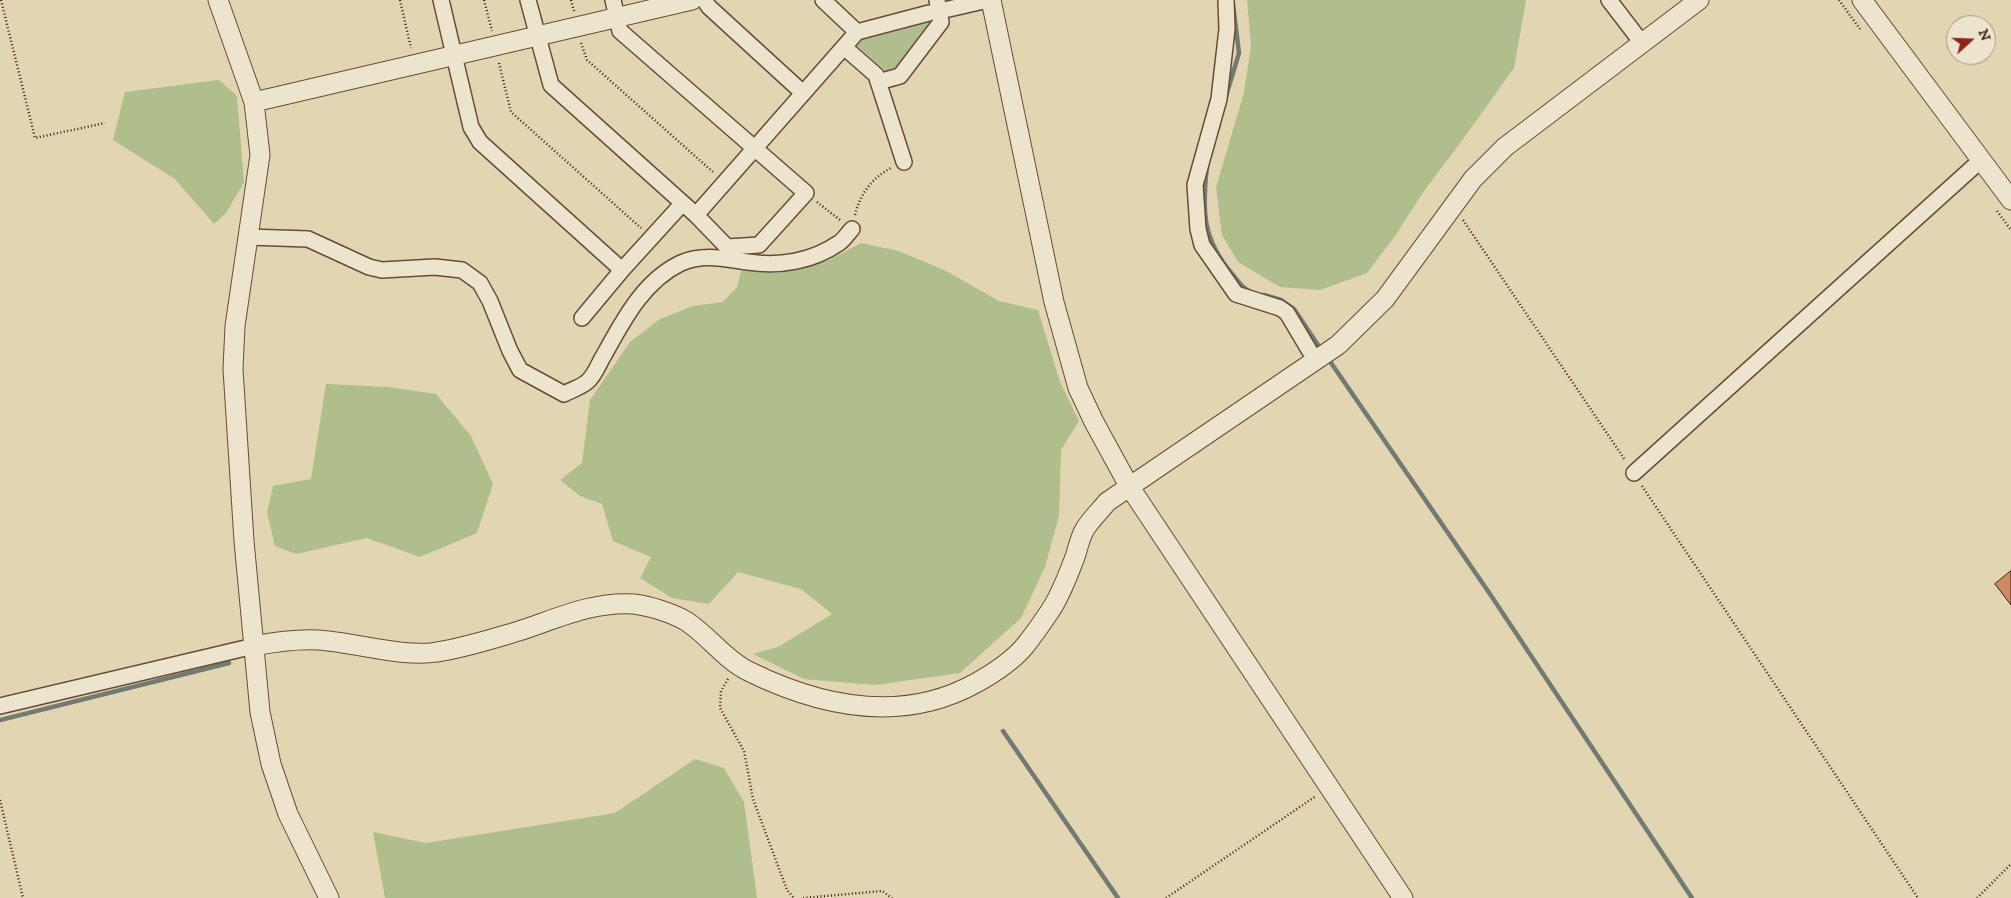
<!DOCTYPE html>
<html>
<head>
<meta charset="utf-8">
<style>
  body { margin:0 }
  #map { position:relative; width:2011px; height:898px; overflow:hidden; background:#e2d5b2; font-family:"IM FELL DW Pica",serif }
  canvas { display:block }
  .north { position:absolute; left:1946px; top:15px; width:50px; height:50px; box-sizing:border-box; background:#ece4cd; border:1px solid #a69582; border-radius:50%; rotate:70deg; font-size:14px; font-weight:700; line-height:20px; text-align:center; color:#3e1f12 }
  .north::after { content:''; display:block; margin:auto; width:18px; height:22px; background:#8f2418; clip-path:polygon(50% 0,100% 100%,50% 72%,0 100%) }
</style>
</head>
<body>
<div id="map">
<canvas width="2011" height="898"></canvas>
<div class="north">N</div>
</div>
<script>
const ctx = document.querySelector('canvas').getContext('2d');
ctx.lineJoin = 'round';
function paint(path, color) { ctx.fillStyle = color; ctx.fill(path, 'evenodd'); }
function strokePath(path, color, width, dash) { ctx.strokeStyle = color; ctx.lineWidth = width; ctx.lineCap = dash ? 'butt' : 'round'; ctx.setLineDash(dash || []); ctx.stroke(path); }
paint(new Path2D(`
  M1247,0H1526L1514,68L1461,142L1424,191L1395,236L1367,273L1320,290L1280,287L1238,262L1222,235L1216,188L1244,92L1251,46Z
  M933,19L935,24L898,71L888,73L856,45L862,37Z
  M219,80L237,96L244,182L226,213L214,224L175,179L113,140L125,92Z
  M861,243L899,251L946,271L999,301L1038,310L1060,382L1079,421L1061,450L1059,516L1045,567L1021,618L960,673L875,685L804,679L753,654L778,647L832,614L801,589L738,572L709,604L672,598L640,578L651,557L613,541L602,504L580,496L560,480L582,463L590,400L630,342L660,319L693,306L723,302L737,287L741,271L785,270L829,260Z
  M326,384L389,387L436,394L471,436L493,484L477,533L420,557L367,538L296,554L275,546L267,513L273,486L311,479Z
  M695,759L724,768L744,802L757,898H385L373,832L426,843L615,813Z`), '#b0be8e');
strokePath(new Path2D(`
  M1226,96L1239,53L1233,4
  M1207,166C1202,211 1202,239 1233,275C1238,281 1242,288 1249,291
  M1264,295L1281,300L1294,309L1322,351
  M1327,357L1490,594L1692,898
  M0,720L229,663
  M1003,731L1118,898`), '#727b71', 4.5);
const building = new Path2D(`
  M2011,571V605L1995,584Z`);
paint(building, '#cc8c63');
strokePath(building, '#3e1f12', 1);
const minor = new Path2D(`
  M441,0L471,127L480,142L622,270
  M528,0L551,85L696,215L727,247L759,245L806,193L620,31L613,0
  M704,0L709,7L803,93
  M1226,0L1227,29L1219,99L1195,185L1198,229L1202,245L1236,294L1280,308L1287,313L1315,360
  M1609,0L1642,43
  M940,11L988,0
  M857,32L929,13
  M844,47L876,75L904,162
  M878,82L900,76L941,22L937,0
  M696,215L857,32L823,0
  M248,237L308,239L369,267L382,270L435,267L462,270L480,283L490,301L510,351L520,370L564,394C571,390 582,387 588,381C595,375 599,363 604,355C623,321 643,281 681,263C703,253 726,259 748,262C780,267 813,261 839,243C844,240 848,233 852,229
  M582,318L622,270L682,204
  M1634,473L1981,160
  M0,706L254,646`);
const tertiary = new Path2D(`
  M218,0L254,102L260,155L235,326L233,369L244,541L260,712L271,764L288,814L329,898
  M991,0L1054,302L1078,388L1094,422L1129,486L1403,898
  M1862,0L2011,200
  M254,102L692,0
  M254,646C275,642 297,639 318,640C353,642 403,658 437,652C464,648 492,639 519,631C556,619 593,601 634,604C650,606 672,613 686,621C708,635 724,659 748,671C821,707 902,724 976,683C994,673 1011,662 1024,647C1033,636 1042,623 1050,611C1061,595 1068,575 1075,557C1078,548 1080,537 1085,529C1091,519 1100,511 1107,502L1338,345L1385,299L1473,179L1505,147L1699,0`);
strokePath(minor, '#674c3a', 18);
strokePath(tertiary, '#674c3a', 21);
strokePath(new Path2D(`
  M1,0L35,138L105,123
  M400,0L411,48
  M484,0L492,31
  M571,0L574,11
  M1839,0L1860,29
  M581,43L587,60L713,172
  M499,63L511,112L641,228
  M817,202L840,220
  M1997,211L2011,230
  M855,215C860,194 872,178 891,168
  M1463,220L1625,460
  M1642,486L1918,898
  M728,679L721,691L720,708L744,751L753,799L787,890L794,898
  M0,800L23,898
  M803,898L882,891L892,898
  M1166,898L1316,796
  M1977,898L2011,864`), '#3e1f12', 2.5, [1, 2.5]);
strokePath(minor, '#ece4cd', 15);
strokePath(tertiary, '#ece4cd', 19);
</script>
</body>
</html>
